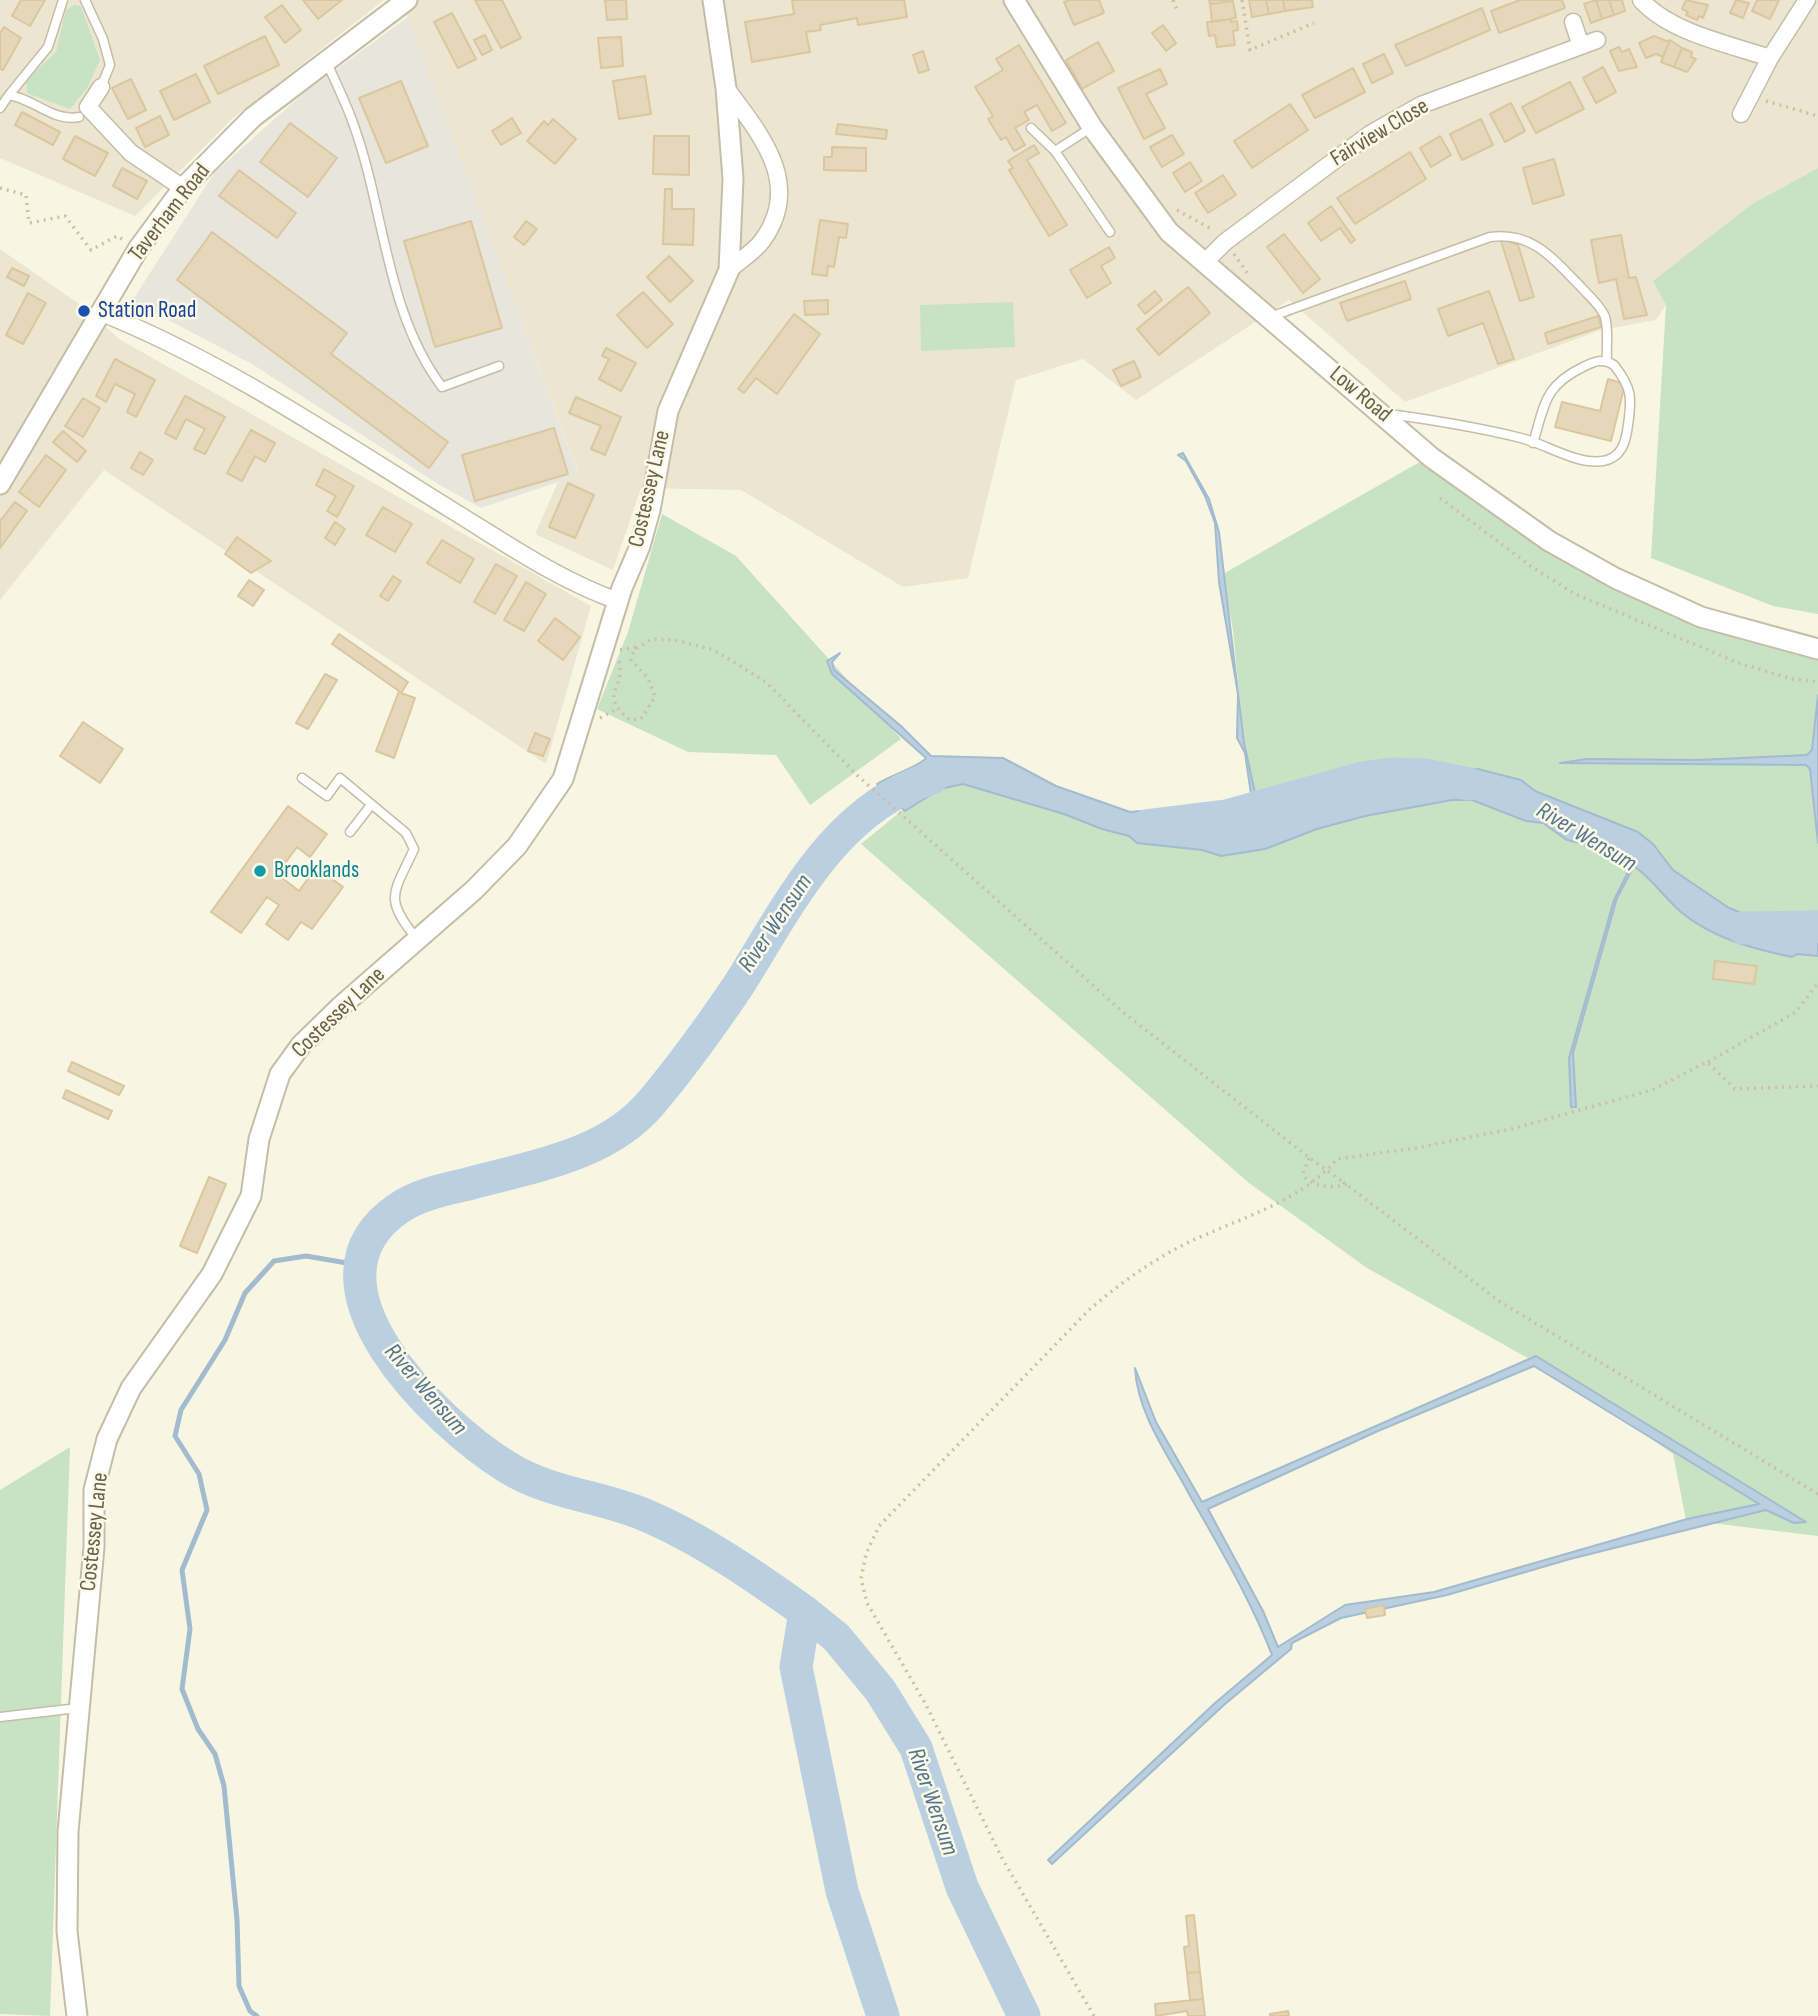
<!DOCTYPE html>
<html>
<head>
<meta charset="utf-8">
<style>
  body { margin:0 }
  canvas { display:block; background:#f8f6e2 }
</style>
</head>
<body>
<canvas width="1818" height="2016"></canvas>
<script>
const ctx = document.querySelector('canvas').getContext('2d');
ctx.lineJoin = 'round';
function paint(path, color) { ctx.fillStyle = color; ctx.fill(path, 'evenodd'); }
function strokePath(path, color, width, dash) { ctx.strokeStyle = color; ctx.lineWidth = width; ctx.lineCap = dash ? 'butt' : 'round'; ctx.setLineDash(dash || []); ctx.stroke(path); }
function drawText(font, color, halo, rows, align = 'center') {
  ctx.font = font + ' "Sofia Sans Condensed",sans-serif'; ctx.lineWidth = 5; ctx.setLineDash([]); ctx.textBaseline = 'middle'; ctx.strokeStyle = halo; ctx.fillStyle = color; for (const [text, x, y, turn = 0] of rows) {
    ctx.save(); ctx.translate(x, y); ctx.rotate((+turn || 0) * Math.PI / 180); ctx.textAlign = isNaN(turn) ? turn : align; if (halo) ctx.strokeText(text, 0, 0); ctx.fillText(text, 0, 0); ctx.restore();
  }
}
paint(new Path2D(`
  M0,0H384L232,119L135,216L0,158Z
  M401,0H1818V168L1752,204L1654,281L1666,305L1656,320L1601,330L1405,402L1289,300L1136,400L1083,359L1016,380L968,578L903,587L741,490L641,488L613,570L535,534L558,482L579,474Z
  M0,249L85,308L119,339L591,606L546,764L104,470L0,600Z`), '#ece6d0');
paint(new Path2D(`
  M408,17L579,475L481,508L438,484L252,364L132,301L215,172L305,92Z`), '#e8e5dd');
paint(new Path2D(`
  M74,5L81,6L100,60L87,88L70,109L27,93L26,81L56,52L66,10Z
  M1818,168V614L1773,606L1651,558L1666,305L1653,281L1752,204Z
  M1013,302L1015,347L921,351L920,305Z
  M1425,459L1560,560L1704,625L1818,660V923L1796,928L1777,927L1729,908L1673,870L1653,844L1535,791L1521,780L1478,769L1384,778L1347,790L1334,799L1260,815L1244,743L1233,630L1223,574Z
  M662,514L736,556L901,739L810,805L776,755L688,752L597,709L628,632Z
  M944,776L955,786L962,784L1064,814L1102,829L1129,836L1138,843L1202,850L1221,856L1365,816L1452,800H1472L1526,821L1543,823L1567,840L1621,857L1652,880L1681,912L1797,954L1818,956V1536L1686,1520L1673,1454L1574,1384L1367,1268L1249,1183L861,844Z
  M70,1447L50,2016L0,2014V1490Z`), '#c7e3c3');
const water = new Path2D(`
  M1183,453L1209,499L1219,532L1244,743L1260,815L1334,799L1347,790L1384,778L1419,777L1441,772L1478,769L1521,780L1535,791L1638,832L1653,844L1673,870L1729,908L1777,927L1796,928L1818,923V956L1797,954L1792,957C1753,949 1712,938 1681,912C1664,897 1652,879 1634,866L1617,898L1573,1053L1576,1107H1571L1569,1058L1614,900L1632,864L1596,847L1567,840L1543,823L1526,821L1472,800H1452L1365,816L1317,829L1265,849L1221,856L1202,850L1137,843L1129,836L1102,829L1064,814L963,784L940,789L905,811L877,784C889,776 920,766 926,758L832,674L827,661L840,653L832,662L834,670L901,726L931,756L1003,758L1056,786L1130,812L1140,811L1148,817L1221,826L1254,819L1257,813L1252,801L1245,753L1237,738L1238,694L1219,582L1215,523L1205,496L1186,461L1178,455Z
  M1818,695V843L1810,769L1806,765L1560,763L1587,759L1698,760L1807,755L1812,750Z
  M1536,1356L1806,1522L1794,1523L1766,1510L1570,1559L1447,1595L1341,1618L1292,1643L1291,1649L1225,1704L1052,1864L1048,1860L1215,1703L1272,1655C1250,1598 1219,1547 1189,1494C1168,1455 1137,1413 1135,1368L1156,1422L1202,1502ZM1534,1366L1759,1504L1687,1519L1434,1592L1345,1605L1278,1647L1263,1611L1208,1509L1378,1431Z`);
paint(water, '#bacfdf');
strokePath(water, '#a2bbcf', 2);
strokePath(new Path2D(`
  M257,2016L250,2011L239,1986L237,1920L224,1786L215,1754L198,1729L182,1689L190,1629L182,1570L207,1510L199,1474L175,1436L181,1410L225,1340L245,1293L274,1261L306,1256L359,1265`), '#a2bbcf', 5);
strokePath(new Path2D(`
  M1146,826L1227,816L1363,778L1390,774L1425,775L1469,784
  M1743,928L1818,927
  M805,1612L836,1637L880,1690L916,1748L962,1887L1024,2016
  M883,2016L842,1891L796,1667L805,1612C756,1577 700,1538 645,1515C600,1496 548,1493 507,1467C437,1424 289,1282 399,1208C418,1195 442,1190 464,1185C529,1167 605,1157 651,1103C682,1066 711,1026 738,986C788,907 835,807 932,778`), '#bacfdf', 33);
const building = new Path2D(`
  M21,0H45L30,26L12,16Z
  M303,0H342L318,19Z
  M475,0H502L521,38L501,48Z
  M605,0H626L627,19L607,20Z
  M792,0H904L907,17L858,25L857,18L820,25L821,30L806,32L810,52L752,62L745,22L794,14Z
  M1069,0H1099L1104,13L1074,25L1064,2Z
  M1209,0H1233V1L1210,4Z
  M1249,0H1266L1269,14L1252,17Z
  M1266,0H1283L1285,11L1269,14Z
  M1283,0H1312L1313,7L1285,11Z
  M1520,0H1562L1565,8L1499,33L1491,11Z
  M1596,0H1609L1614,15L1602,19Z
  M1596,0L1602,19L1591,23L1584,4Z
  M1609,0H1622L1625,11L1614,15Z
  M1686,0L1708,5L1703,18L1699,16L1697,20L1686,15L1688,12L1682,9Z
  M1736,0L1749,3L1743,18L1730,13Z
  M1757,0H1779L1770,19L1752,11Z
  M1233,1L1236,18L1212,22L1210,4Z
  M282,5L301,30L285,43L265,17Z
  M1482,8L1490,30L1406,66L1395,45Z
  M452,13L476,59L458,68L434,22Z
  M1231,19V22L1237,21L1238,30L1233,31L1235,45L1217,47L1215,35L1209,36L1207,22Z
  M1163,25L1176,43L1166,51L1152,33Z
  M4,27L21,38L3,70L0,69V33Z
  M485,35L492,50L482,55L474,40Z
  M265,36L279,65L218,94L204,66Z
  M1654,36L1669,42L1663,57L1656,54L1646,58L1639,43Z
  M621,37L623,66L601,68L598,38Z
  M1670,40L1682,48L1674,67L1661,62Z
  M1098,42L1114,71L1082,89L1066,60Z
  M1019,45L1066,123L1052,131L1037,105L1024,112L1029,120L1015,128L1025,145L1014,151L1006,137L1001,140L988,119L993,116L975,87L1003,70L996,59Z
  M1619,47L1622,52L1629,49L1637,67L1619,71L1610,51Z
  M1682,48L1692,52L1691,57L1696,59L1687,72L1674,67Z
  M923,51L929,70L919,73L913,55Z
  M1384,54L1393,73L1372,83L1363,64Z
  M1603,67L1616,92L1596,103L1583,78Z
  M1353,68L1365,92L1315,118L1302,95Z
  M1160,69L1167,84L1146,94L1165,128L1144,139L1118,88Z
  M196,74L210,102L174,120L160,91Z
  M645,76L651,114L619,119L613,81Z
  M131,79L146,110L128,119L112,88Z
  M401,81L428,146L386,163L359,98Z
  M1570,82L1584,109L1536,133L1522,107Z
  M1511,103L1525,131L1505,142L1490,114Z
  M1290,104L1308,130L1252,168L1234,141Z
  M22,112L60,132L53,145L15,125Z
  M160,116L169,135L145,147L136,128Z
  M512,118L521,133L501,145L492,131Z
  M553,119L576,139L555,164L527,141L544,121L548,125Z
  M1481,119L1493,145L1462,160L1450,134Z
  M290,123L337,158L308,197L260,162Z
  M838,124L887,130L886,139L836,134Z
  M1172,135L1184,154L1162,167L1150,147Z
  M75,136L108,153L95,176L63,159Z
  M654,136H689V175L653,174Z
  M1440,136L1451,155L1431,167L1420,148Z
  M1034,145L1039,153L1027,160L1067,225L1049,236L1009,170L1013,168L1008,161Z
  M832,147L866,148V171L824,170V157H832Z
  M1410,152L1426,179L1355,224L1337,198Z
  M1554,159L1564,195L1533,204L1523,168Z
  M1190,162L1202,181L1185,192L1173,173Z
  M122,168L147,181L137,199L113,186Z
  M239,170L296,213L277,238L219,196Z
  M1223,175L1236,195L1208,213L1195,193Z
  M665,189H672V209H694L693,245L663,244Z
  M1331,206L1355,240L1351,243L1340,228L1321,241L1308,223Z
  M820,220L848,224L846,238L839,237L834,267L828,266L827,276L812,274Z
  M471,221L502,328L435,347L404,241Z
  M526,221L537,229L524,245L514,237Z
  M212,232L347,333L331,354L448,442L429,468L177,280Z
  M1284,234L1320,279L1303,293L1267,247Z
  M1621,235L1629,278L1636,277L1647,315L1624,319L1616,279L1599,283L1591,240Z
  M1500,238L1518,245L1534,297L1520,301Z
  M1109,247L1115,258L1101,266L1111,283L1087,298L1070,270Z
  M669,256L693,281L670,302L647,277Z
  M12,268L29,276L24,286L7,277Z
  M1405,281L1411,299L1347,321L1340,303Z
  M1188,287L1210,313L1159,355L1137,329Z
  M1155,291L1162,300L1145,314L1138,305Z
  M1489,291L1514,359L1498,364L1483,323L1448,336L1438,309Z
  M643,292L673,324L647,348L617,315Z
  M28,293L46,303L23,344L6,335Z
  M828,300V314L805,315L804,301Z
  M794,314L820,334L777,394L756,378L744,393L738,389Z
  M1598,316L1601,327L1548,344L1545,333Z
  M606,348L636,363L621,391L599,379L609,359L602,356Z
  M115,359L155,380L136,417L127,412L135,394L115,384L106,402L96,396Z
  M1134,361L1141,377L1121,386L1113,370Z
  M1608,379L1625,384L1611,441L1555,427L1562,402L1600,411Z
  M185,396L225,417L205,454L194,449L205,429L186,419L176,439L165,433Z
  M576,397L621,417L605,455L591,449L601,426L569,413Z
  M83,398L100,408L83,437L65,426Z
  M554,428L568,474L475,501L462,455Z
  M251,430L275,443L265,462L255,456L242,481L227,473Z
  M63,431L86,451L77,462L53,442Z
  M140,452L153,460L143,475L131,468Z
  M46,455L66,470L39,507L19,492Z
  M324,469L354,486L337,517L327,511L336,496L316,485Z
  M568,483L594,495L575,538L549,527Z
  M15,502L27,511L0,548V521Z
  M383,507L412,524L395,552L366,535Z
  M335,522L345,529L335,545L325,538Z
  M237,537L271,561L251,573L225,554Z
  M442,540L474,559L460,583L427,563Z
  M496,564L517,576L495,614L474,602Z
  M393,576L401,581L388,601L380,596Z
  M249,580L264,590L253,606L238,596Z
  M526,582L546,594L524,631L504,620Z
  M555,618L580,637L563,660L538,641Z
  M339,634L408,682L401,693L415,698L394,758L376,751L399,691L332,644Z
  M325,674L337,680L308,729L296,723Z
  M83,722L123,749L100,783L60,756Z
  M535,733L550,739L543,756L528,751Z
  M288,806L327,834L310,857L297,847L277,874L299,891L316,867L343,887L312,929L301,922L288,940L266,924L279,905L267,897L241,933L211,912Z
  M1715,961L1757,966L1754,984L1713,979Z
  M72,1062L124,1086L119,1095L68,1071Z
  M66,1090L112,1111L108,1119L63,1098Z
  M209,1177L226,1184L197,1253L180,1246Z
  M1384,1605L1385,1615L1367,1618L1365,1609Z
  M1194,1915L1200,1972L1187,1973L1184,1947L1189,1946L1186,1916Z
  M1200,1972L1203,1999L1190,2000L1187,1973Z
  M1203,1999L1205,2016H1188L1187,2011L1156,2016L1155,2004Z
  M1288,2011L1289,2016H1270V2014Z`);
paint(building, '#e5d7b9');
strokePath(building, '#dac7a0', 2);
const service = new Path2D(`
  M85,0L103,39L110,65L101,87
  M327,63C336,83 346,103 353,123C385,210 385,311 442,387L499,366
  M9,95L48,47L63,0
  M0,108L9,95C34,99 53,122 79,117
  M1031,128L1055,151L1092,127
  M1055,151L1110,232
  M1270,317L1490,237C1533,231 1554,260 1581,287C1588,295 1602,307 1605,317C1609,330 1606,347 1607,361
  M1389,414C1433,420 1477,427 1521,438C1546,444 1576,465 1603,461C1622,458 1626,441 1628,425C1632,397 1632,388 1614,365C1603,358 1595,361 1583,367C1544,386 1545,404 1533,443
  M302,778L327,796L340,778L406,833L414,849C394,893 383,897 416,938
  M350,832L371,805
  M0,1717L78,1708`);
const minor = new Path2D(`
  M1641,0C1671,33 1729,44 1770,58
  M1573,22L1581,46
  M101,87L88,107L131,153L183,188
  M726,88C760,134 804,184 762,241C754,252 739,261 729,270
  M1741,114L1770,58L1807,0
  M1204,263L1225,242L1370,134L1421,105L1597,40
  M102,313C226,363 337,439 450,509C504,542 558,580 618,601`);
const tertiary = new Path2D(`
  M1014,0L1092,127L1169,232L1432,458L1549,541L1615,578L1701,617L1818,649
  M0,484L138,249L183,188L253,117L407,0
  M77,2016L67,1931L68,1832L94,1547V1490L107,1439L131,1388L212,1274L251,1196L259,1139L280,1074L301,1045L340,1007L474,890L517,846L563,779L622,588L640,546L650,510L668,411L729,270L733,179L726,88L713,0`);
strokePath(service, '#c5bda8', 11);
strokePath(minor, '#c5bda8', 19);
strokePath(tertiary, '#c5bda8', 23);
strokePath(new Path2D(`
  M1173,0L1177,10
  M1242,0L1250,50L1314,23
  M1766,101L1818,116
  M0,188L26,195L29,223L65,216L91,250L117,236L122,239
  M1177,210L1213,230
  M1234,254L1248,274
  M1440,498L1532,567L1575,594L1739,663L1792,679L1818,682
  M620,650L637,647
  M619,661C626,690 597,693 630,720L641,719L655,697L648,678L631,660L634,650L652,639L675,640L714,650L766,682L858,776L1124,1013L1311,1159
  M600,718L617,709
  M1708,1062L1796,1012L1818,983
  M1309,1158L1303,1174C1309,1187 1333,1189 1347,1184
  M1343,1182L1499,1301L1818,1494
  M1094,2016L1002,1858L925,1703L867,1603L861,1579L866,1554L879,1526L1089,1310C1119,1284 1151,1261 1187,1243C1237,1219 1301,1202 1337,1159L1416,1148L1511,1129L1652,1090L1707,1062L1735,1089L1818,1086`), '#cebfa1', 3.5, [2, 5]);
strokePath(service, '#fff', 8);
strokePath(minor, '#fff', 16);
strokePath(tertiary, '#fff', 19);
strokePath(new Path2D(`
  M1311,1159L1343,1182`), '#cebfa1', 3.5, [2, 5]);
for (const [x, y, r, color] of [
  [84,311,7,"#1a4fb4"],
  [260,871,7,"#0f9aa8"]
]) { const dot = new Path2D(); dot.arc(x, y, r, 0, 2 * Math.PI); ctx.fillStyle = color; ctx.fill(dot); strokePath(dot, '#fcfae7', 2.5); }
drawText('23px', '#6c614c', '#fcfae7', [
  ["Fairview Close",1380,133,-31],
  ["Taverham Road",170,213,-52],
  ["Low Road",1360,395,40],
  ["Costessey Lane",650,489,-77],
  ["Costessey Lane",339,1013,-44],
  ["Costessey Lane",95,1532,-84]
]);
drawText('23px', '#164399', '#fcfae7', [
  ["Station Road",98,311]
], 'left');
drawText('23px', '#0d838f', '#fcfae7', [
  ["Brooklands",274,871]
], 'left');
drawText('italic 24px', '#537590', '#fcfae7', [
  ["River Wensum",1586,838,31],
  ["River Wensum",776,924,-56],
  ["River Wensum",425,1390,49],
  ["River Wensum",932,1802,71]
]);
</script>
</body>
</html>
